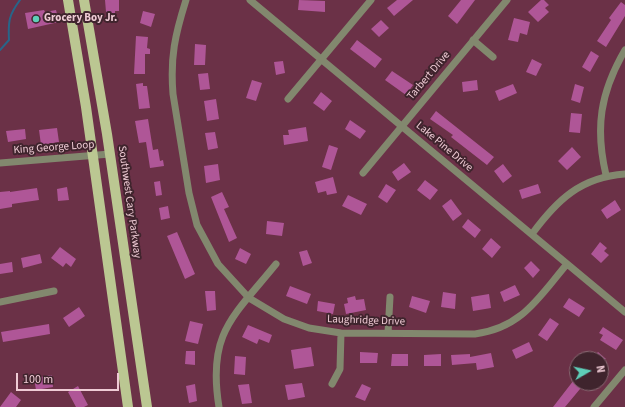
<!DOCTYPE html>
<html>
<head>
<meta charset="utf-8">
<style>
  body { margin:0 }
  #map { position:relative; width:625px; height:407px; overflow:hidden; background:#6b3147; font-family:"Source Sans 3",sans-serif }
  canvas { display:block }
  .north { position:absolute; left:569px; top:351px; width:40px; height:40px; box-sizing:border-box; background:#3f242d; border:1px solid #856770; border-radius:50%; rotate:81deg; font-size:11px; font-weight:700; line-height:16px; text-align:center; color:#efcbd5 }
  .north::after { content:''; display:block; margin:auto; width:14px; height:18px; background:#5eceb8; clip-path:polygon(50% 0,100% 100%,50% 72%,0 100%) }
  .scale { position:absolute; left:16px; top:373px; width:103px; height:18px; box-sizing:border-box; border:2px solid #efcbd5; border-top:0; padding-left:5px; font-size:12px; line-height:14px; white-space:nowrap; color:#efcbd5; -webkit-text-stroke:3px #3f242d; paint-order:stroke }
</style>
</head>
<body>
<div id="map">
<canvas width="625" height="407"></canvas>
<div class="north">N</div>
<div class="scale">100 m</div>
</div>
<script>
const ctx = document.querySelector('canvas').getContext('2d');
ctx.lineJoin = 'round';
function strokePath(path, color, width, dash) { ctx.strokeStyle = color; ctx.lineWidth = width; ctx.lineCap = dash ? 'butt' : 'round'; ctx.setLineDash(dash || []); ctx.stroke(path); }
function paint(path, color) { ctx.fillStyle = color; ctx.fill(path, 'evenodd'); }
function drawText(font, color, halo, rows, align = 'center') {
  ctx.font = font + ' "Source Sans 3",sans-serif'; ctx.lineWidth = 4; ctx.setLineDash([]); ctx.textBaseline = 'middle'; ctx.strokeStyle = halo; ctx.fillStyle = color; for (const [text, x, y, turn = 0] of rows) {
    ctx.save(); ctx.translate(x, y); ctx.rotate((+turn || 0) * Math.PI / 180); ctx.textAlign = isNaN(turn) ? turn : align; if (halo) ctx.strokeText(text, 0, 0); ctx.fillText(text, 0, 0); ctx.restore();
  }
}
strokePath(new Path2D(`
  M0,50L9,40C8,21 9,15 20,0`), '#286589', 2);
paint(new Path2D(`
  M105,0H119V11H115V17L110,18L109,12H106Z
  M299,0L325,1V12L298,10Z
  M397,0H413L394,16L387,8Z
  M461,0H475L457,24L448,16Z
  M541,0H544L549,5L545,8L549,12L538,22L528,12Z
  M621,2L625,5V16L606,47L597,41L611,20L609,18Z
  M44,10L45,12L56,10L59,22L28,29L25,13Z
  M143,11L155,14L151,27L140,23Z
  M514,18L530,22L527,35L520,33L518,42L508,40Z
  M381,20L389,28L379,37L371,29Z
  M136,36L148,37L147,48L150,49V54H145V74H134Z
  M357,40L382,59L375,68L350,49Z
  M195,44L206,45L205,65H194Z
  M591,51L599,56L590,72L582,67Z
  M532,59L542,64L536,76L526,72Z
  M283,61L285,73L276,75L274,62Z
  M392,71L413,85L406,95L385,80Z
  M208,73L210,89L200,90L198,74Z
  M252,80L262,83L256,101L246,98Z
  M477,80L478,90L463,92L462,82Z
  M143,83V86H147L150,108L139,109L136,84Z
  M513,84L517,93L499,101L495,91Z
  M575,84L584,87L580,103L571,100Z
  M321,92L332,101L324,111L313,103Z
  M216,99L219,119L207,121L204,101Z
  M436,111L494,157L487,165L451,137L453,135L430,119Z
  M571,113L582,114L580,133L569,132Z
  M148,119L153,150L158,149L160,161L163,160L164,166L150,168L146,142L139,143L135,121Z
  M350,120L366,131L360,139L345,129Z
  M306,127L308,141L284,145L283,135H289L288,130Z
  M57,128L59,142L41,145L39,130Z
  M25,129L26,139L8,142L6,131Z
  M215,132L218,148L208,150L205,133Z
  M329,145L338,148L331,170L322,167Z
  M572,147L581,157L567,170L558,161Z
  M404,163L411,172L398,181L392,172Z
  M218,164L220,180L206,183L204,166Z
  M503,164L512,176L503,183L494,171Z
  M333,177L337,193L327,195L326,191L318,193L315,182Z
  M425,180L438,190L430,200L417,190Z
  M160,181L162,195L156,196L154,182Z
  M386,184L396,190L387,203L378,197Z
  M538,184L541,193L522,199L519,190Z
  M67,187L69,200L58,201L57,189Z
  M37,188L39,200L12,204V207L0,209V192L10,191V192Z
  M222,192L229,207L224,209L237,238L229,242L211,197Z
  M348,195L367,204L361,215L342,206Z
  M451,199L462,214L453,221L442,206Z
  M615,200L621,210L607,219L601,210Z
  M168,206L170,218L161,220L159,208Z
  M468,219L481,230L475,238L462,227Z
  M267,221L284,223L282,236L266,234Z
  M177,232L195,274L185,279L167,236Z
  M491,238L501,247L492,258L482,249Z
  M600,242L607,248L604,251L609,255L601,263L591,254Z
  M60,247L76,259L71,267L66,263L63,267L51,258Z
  M240,248L251,254L246,264L235,259Z
  M307,250L312,263L303,266L299,252Z
  M40,254L42,263L23,268L21,258Z
  M531,261L540,270L533,278L524,268Z
  M12,262L13,272L0,274V264Z
  M515,285L520,295L504,302L500,292Z
  M290,286L311,294L307,304L286,296Z
  M205,291H215L216,310L207,311Z
  M443,292L456,294L455,309L441,307Z
  M489,294L491,308L473,311L471,297Z
  M355,296L356,300L364,299L366,310L346,314L344,304L348,303L347,298Z
  M412,296L430,301L426,313L409,307Z
  M569,298L585,308L579,317L563,307Z
  M318,301L335,304L333,314L317,311Z
  M79,307L85,316L69,327L63,318Z
  M550,318L559,324L547,341L538,335Z
  M190,321L203,324L198,344L185,341Z
  M49,324L50,334L3,342L1,332Z
  M248,325L272,335L269,343L259,339L257,344L242,337Z
  M603,327L623,340L616,350L600,340L603,335L599,333Z
  M529,342L533,351L516,359L512,350Z
  M311,347L314,366L294,369L291,350Z
  M186,351H195V365L185,364Z
  M360,352L378,353L377,363H360Z
  M598,352L606,359H592Z
  M491,353L494,367L477,370L476,363L452,365L451,355L470,354V357Z
  M392,354H408V366H391Z
  M441,354V366H424V355Z
  M235,356L246,357L245,375L234,374Z
  M52,375L53,387L36,390L34,378Z
  M577,376V383H585L565,407H553Z
  M302,383L305,397L288,400L285,385Z
  M195,384L197,401L189,403L186,386Z
  M249,384L252,403L242,404L238,385Z
  M362,384L371,388L365,401L355,397Z
  M78,386L88,405L84,407H76L68,392Z
  M11,392L21,400L16,407H0Z`), '#af5697');
strokePath(new Path2D(`
  M186,0C175,35 170,57 173,94L189,193L197,225L218,264L249,298L284,319L309,328L341,333L475,334C522,328 539,297 567,264
  M250,0L625,312
  M473,40L493,57
  M288,99L371,0
  M0,163L110,154
  M363,173L507,0
  M606,175C595,128 600,93 625,50
  M532,234C557,200 581,177 625,174
  M0,302L54,291
  M388,333L390,297
  M332,384L340,369L341,333
  M219,407C207,333 233,317 276,264
  M594,407L625,370`), '#82886e', 7);
strokePath(new Path2D(`
  M68,0L86,107L128,407
  M84,0L107,134L147,407`), '#bbc792', 10);
for (const [x, y, r, color] of [
  [36,19,4,"#5eceb8"]
]) { const dot = new Path2D(); dot.arc(x, y, r, 0, 2 * Math.PI); ctx.fillStyle = color; ctx.fill(dot); strokePath(dot, '#3f242d', 1.5); }
drawText('bold 11px', '#efcbd5', '#3f242d', [
  ["Grocery Boy Jr.",44,19]
], 'left');
drawText('11px', '#efcbd5', '#3f242d', [
  ["Tarbert Drive",429,76,-50],
  ["Lake Pine Drive",444,147,40],
  ["King George Loop",54,148,-4],
  ["Southwest Cary Parkway",129,202,82],
  ["Laughridge Drive",366,321,2]
]);
</script>
</body>
</html>
